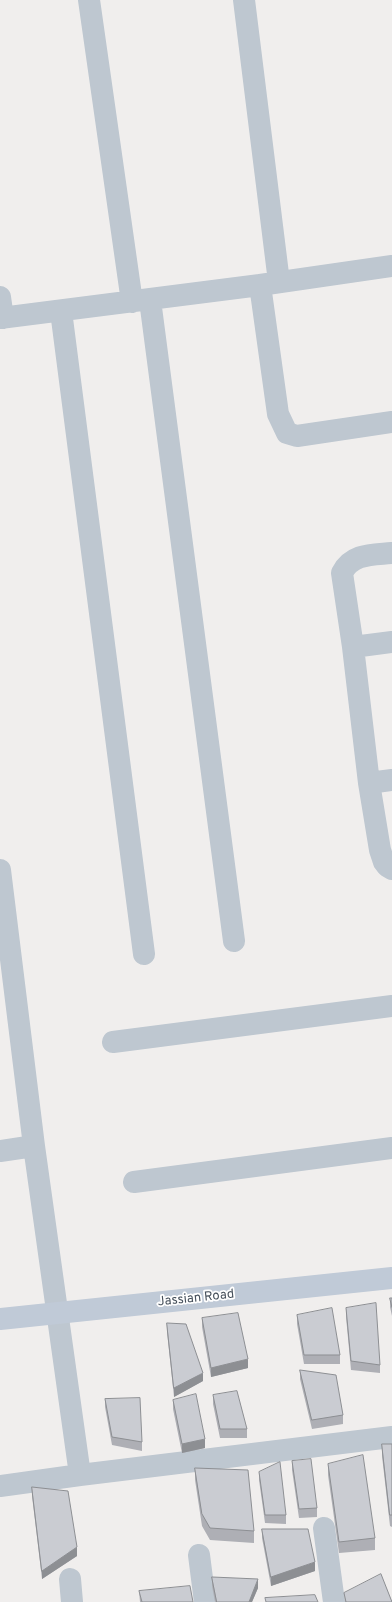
<!DOCTYPE html>
<html>
<head>
<meta charset="utf-8">
<style>
  body { margin:0 }
  canvas { display:block; background:#f0eeed }
</style>
</head>
<body>
<canvas width="392" height="1602"></canvas>
<script>
const ctx = document.querySelector('canvas').getContext('2d');
ctx.lineJoin = 'round';
function strokePath(path, color, width, dash) { ctx.strokeStyle = color; ctx.lineWidth = width; ctx.lineCap = dash ? 'butt' : 'round'; ctx.setLineDash(dash || []); ctx.stroke(path); }
function paint(path, color) { ctx.fillStyle = color; ctx.fill(path, 'evenodd'); }
function drawText(font, color, halo, rows, align = 'center') {
  ctx.font = font + ' Overpass,sans-serif'; ctx.lineWidth = 3.5; ctx.setLineDash([]); ctx.textBaseline = 'middle'; ctx.strokeStyle = halo; ctx.fillStyle = color; for (const [text, x, y, turn = 0] of rows) {
    ctx.save(); ctx.translate(x, y); ctx.rotate((+turn || 0) * Math.PI / 180); ctx.textAlign = isNaN(turn) ? turn : align; if (halo) ctx.strokeText(text, 0, 0); ctx.fillText(text, 0, 0); ctx.restore();
  }
}
strokePath(new Path2D(`
  M89,0L132,302
  M244,0L279,282
  M392,266L260,285L278,414L287,433L297,436L392,422
  M0,297L3,318
  M150,300L234,941
  M61,311L144,954
  M0,318L260,285
  M392,642L353,647L369,783L380,850L384,862L387,866L392,869
  M353,647L342,573C352,553 373,555 392,553
  M369,783L392,780
  M0,870L34,1146
  M113,1042L392,1006
  M0,1151L34,1146L80,1475L392,1437
  M134,1182L392,1148
  M0,1486L80,1475
  M324,1528L334,1602
  M199,1555L205,1602
  M70,1579L72,1602`), '#bec7d0', 22);
strokePath(new Path2D(`
  M0,1319L392,1278`), '#c0cad7', 22);
paint(new Path2D(`
  M390,1298H392V1316L390,1307Z
  M346,1308L380,1365V1373L351,1370L346,1317Z
  M297,1315L340,1355V1364H304L297,1324Z
  M202,1318L248,1368L211,1377L202,1327Z
  M167,1323L203,1381L174,1397L167,1332Z
  M300,1370L343,1415V1424L312,1429L300,1379Z
  M213,1395L247,1429V1438H220L213,1404Z
  M105,1399L142,1442V1451L112,1445L105,1407Z
  M173,1400L205,1448L182,1453L173,1409Z
  M382,1444H392V1527L390,1526L382,1456Z
  M292,1461L317,1508V1517L299,1518L292,1470Z
  M328,1464L375,1538V1550L339,1553L328,1475Z
  M195,1468L254,1531V1543L210,1540L202,1526L195,1480Z
  M259,1472L286,1515V1524L265,1523L259,1480Z
  M32,1487L77,1556L42,1579L32,1496Z
  M262,1529L315,1571L271,1586L262,1538Z
  M212,1577L258,1588L252,1602H215L212,1586Z
  M139,1591L193,1602H140Z
  M344,1593L392,1602H345Z`), '#aeafb5');
paint(new Path2D(`
  M248,1359V1368L211,1377V1368Z
  M203,1373V1381L174,1397V1388Z
  M205,1439V1448L182,1453V1444Z
  M77,1547V1556L42,1579V1571Z
  M315,1562V1571L271,1586V1577Z
  M258,1579V1588L252,1602H249Z`), '#8d8f93');
const building = new Path2D(`
  M390,1298H392V1307Z
  M376,1303L380,1365L351,1361L346,1308Z
  M332,1308L340,1355H304L297,1315Z
  M238,1313L248,1359L211,1368L202,1318Z
  M167,1323L186,1324L203,1373L174,1388Z
  M300,1370L336,1375L343,1415L312,1420Z
  M237,1391L247,1429H220L213,1395Z
  M196,1394L205,1439L182,1444L173,1400Z
  M140,1398L142,1442L112,1437L105,1399Z
  M382,1444H392V1515H390Z
  M363,1455L375,1538L339,1542L328,1464Z
  M311,1459L317,1508L299,1509L292,1461Z
  M280,1462L286,1515H265L259,1472Z
  M195,1468L248,1470L254,1531L210,1528L202,1514Z
  M32,1487L68,1491L77,1547L42,1571Z
  M262,1529H308L315,1562L271,1577Z
  M381,1574L392,1602H346L344,1593Z
  M212,1577L258,1579L249,1602H217Z
  M190,1586L193,1602H142L139,1591Z
  M315,1595L318,1602H266L265,1598Z`);
paint(building, '#caccd2');
strokePath(building, '#8d8f93', 1);
drawText('13px', '#46505b', '#fff', [
  ["Jassian Road",196,1299,-6]
]);
</script>
</body>
</html>
